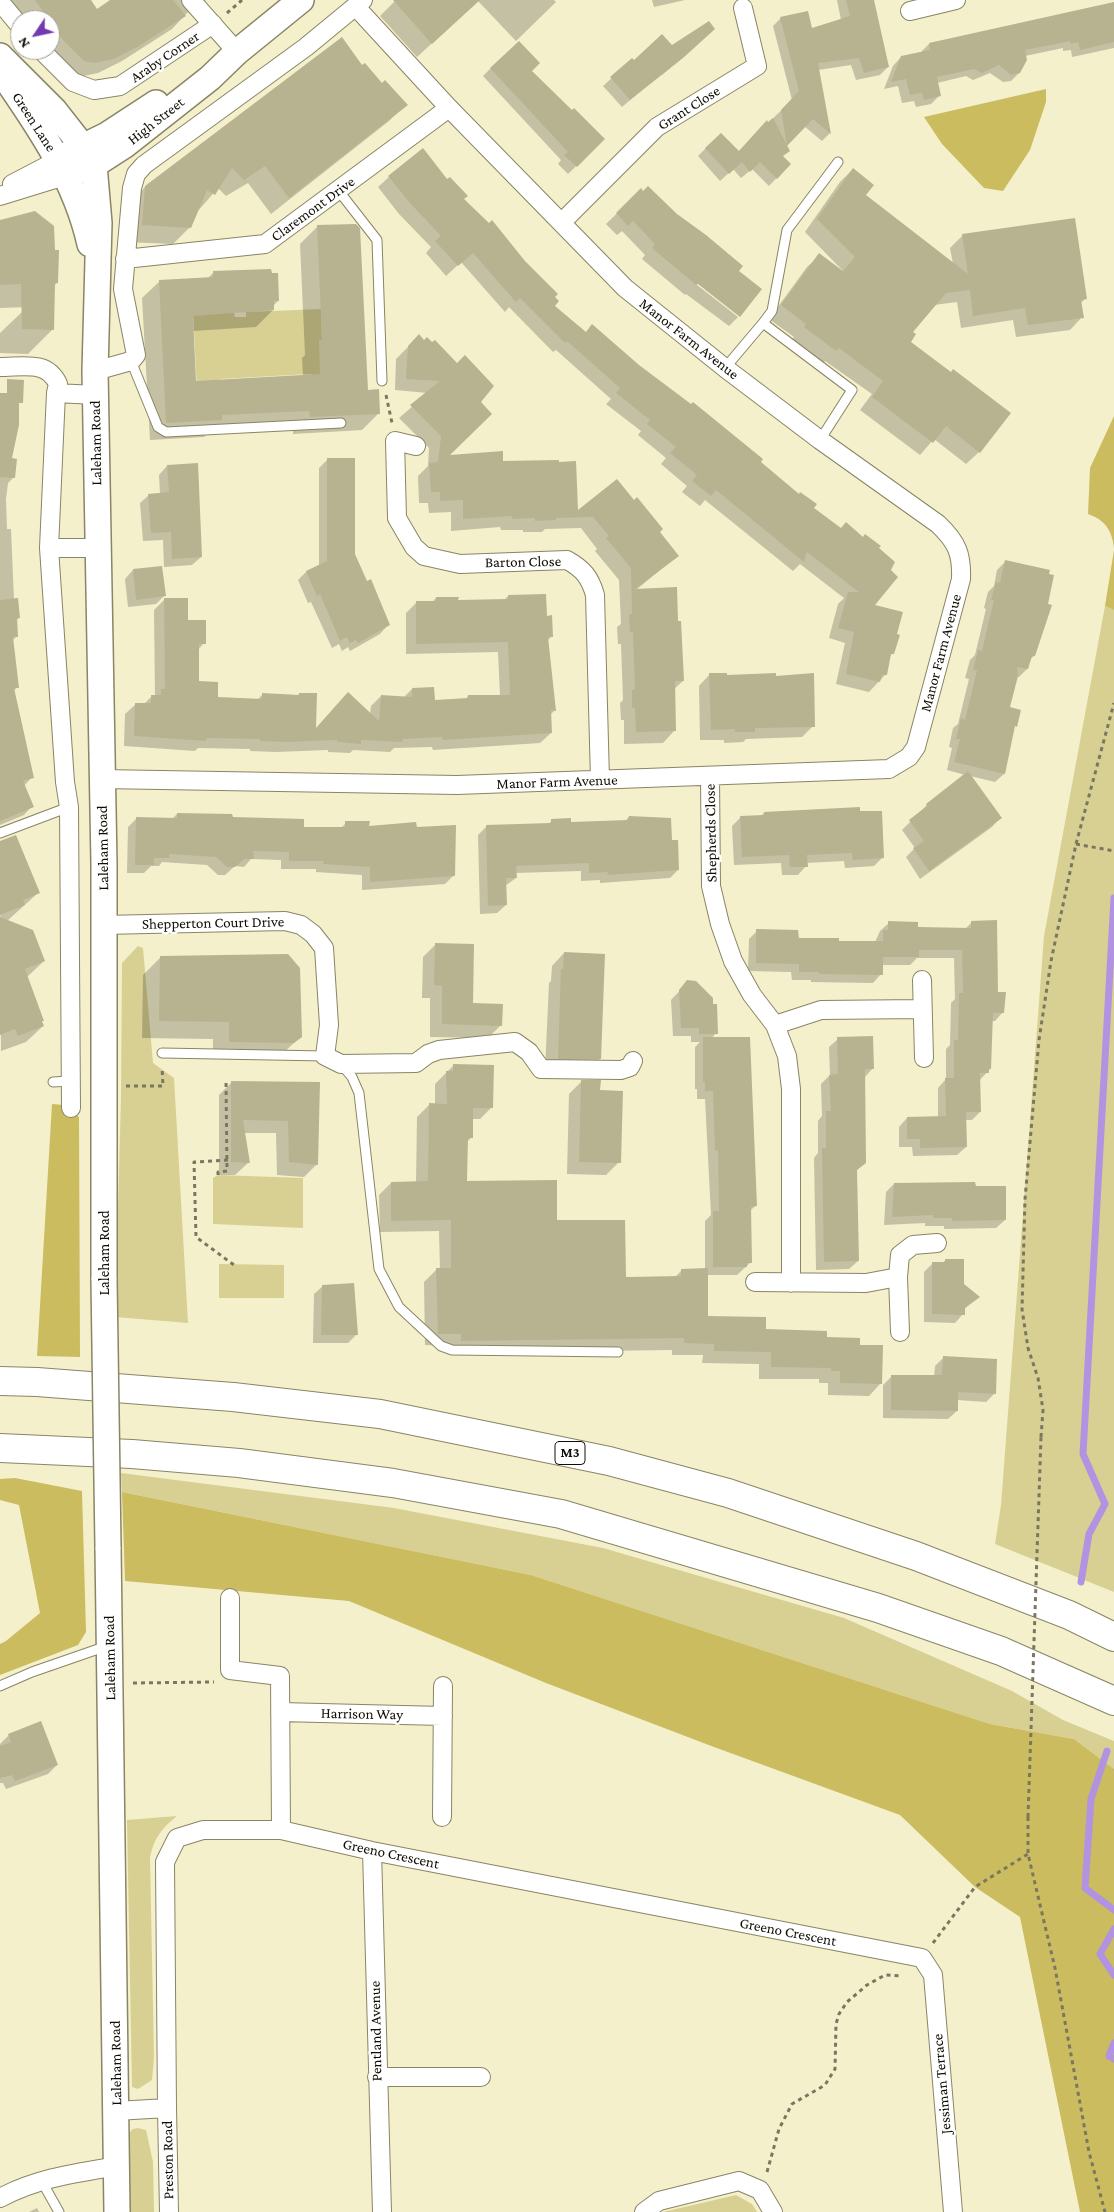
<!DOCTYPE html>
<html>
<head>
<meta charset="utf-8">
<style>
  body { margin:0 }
  #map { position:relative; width:1114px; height:2212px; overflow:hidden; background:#f4f0cc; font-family:"Crimson Pro",serif }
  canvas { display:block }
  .north { position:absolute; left:10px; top:10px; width:50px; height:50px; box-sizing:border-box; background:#fff; border:1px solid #9f9f9b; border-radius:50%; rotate:236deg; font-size:14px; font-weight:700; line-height:20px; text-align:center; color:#100e04 }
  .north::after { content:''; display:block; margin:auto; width:18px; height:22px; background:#733bb2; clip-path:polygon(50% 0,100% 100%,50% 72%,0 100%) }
</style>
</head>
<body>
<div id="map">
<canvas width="1114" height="2212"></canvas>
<div class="north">N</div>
</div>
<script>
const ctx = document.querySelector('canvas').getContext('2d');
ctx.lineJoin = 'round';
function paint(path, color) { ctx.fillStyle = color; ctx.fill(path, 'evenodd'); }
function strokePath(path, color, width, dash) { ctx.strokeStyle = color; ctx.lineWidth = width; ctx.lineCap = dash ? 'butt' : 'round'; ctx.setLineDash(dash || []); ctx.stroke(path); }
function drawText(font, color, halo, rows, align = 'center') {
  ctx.font = font + ' "Crimson Pro",serif'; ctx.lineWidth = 5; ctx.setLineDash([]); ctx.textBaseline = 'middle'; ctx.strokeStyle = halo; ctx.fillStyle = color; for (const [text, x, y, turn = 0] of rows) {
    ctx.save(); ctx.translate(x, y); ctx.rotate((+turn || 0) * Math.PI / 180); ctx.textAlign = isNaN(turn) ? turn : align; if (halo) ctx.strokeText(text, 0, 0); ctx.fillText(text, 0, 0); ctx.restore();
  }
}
paint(new Path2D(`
  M193,309L234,313L235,317H246V312L321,309L322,340H319L324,380L310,374L220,379V386L197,391Z
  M1105,606L1114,610V1592L995,1544L1001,1505L1044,936Z
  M138,946L143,948L153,1063L174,1078L188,1323L115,1317L121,1097L122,963Z
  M218,1175L303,1178V1228L213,1224V1178Z
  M219,1264L284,1265V1298H219Z
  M121,1473L394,1508L603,1548L844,1618L1012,1691L1063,1720L1114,1741V1769L1074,1739L990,1724L531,1575L122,1492Z
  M177,1816C162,1828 154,1838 150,1857L154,2057L152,2080L138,2089L132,2087L127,1820Z
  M138,2128L146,2130L153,2162L154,2212H131L128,2198L127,2135L133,2129Z
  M736,2195L752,2204L757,2212H663Z`), '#d8d093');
paint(new Path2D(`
  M1046,89V102L1030,150L1003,191L984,188L942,144L924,117Z
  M1114,416V548C1112,530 1105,520 1088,514L1090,468Z
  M1114,550V610L1105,606Z
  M52,1104L64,1105L79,1117L80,1357L37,1356Z
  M15,1478L82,1491L86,1632L78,1645L0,1675V1644L6,1641L40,1613L19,1505L0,1500V1479Z
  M122,1492L531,1575L990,1724L1074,1739L1114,1769V2212H1080L1020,1917L975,1887L900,1815L714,1747L546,1683L349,1601L125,1581Z`), '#cabc5f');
paint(new Path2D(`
  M2,0H89L97,11L113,0H206L190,14L188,12L172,29L122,61L98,73L78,77L50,50V20H20Z
  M396,0H554L556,2L516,41L478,1L417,57L380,16Z
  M652,0H685L654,7Z
  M837,0H872L888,67L880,75L856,80L851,65L818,70L830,133L822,141L804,126L786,146L782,157L790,164L769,186L752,169L741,178L733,169L720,181L698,156L706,148L738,152L792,100L773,26L781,18L811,29L841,20Z
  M1114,3V48L1072,57L1071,50L1063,51V48L1025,56L1019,73L1011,81L1003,82L990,73L973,80L966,76L937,83L939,96L931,104L916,107L914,101L902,103L898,86L884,89L893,66L901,57L921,52L929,44Z
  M705,37L662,75L661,74L622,107L603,86L632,60L633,62L672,46Z
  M362,67L406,104L389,121L271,214L248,183L226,196L218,188L197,212L190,227L173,244L126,242L128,205L145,187Z
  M491,68L531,71L572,112L604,139L568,174L558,164L561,160L483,76Z
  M853,169L864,195L953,264L950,248L963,235L1085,299L1080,304L1082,317L1070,330L1016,337L1013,320L961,328L957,302L934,305L912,332L909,342L951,373L979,452L966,464L934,439L920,455L860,410L872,394L825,361L823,363L792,340L794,337L769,319L807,267L820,255L845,273L805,232L840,182Z
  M389,177L463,199L553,306L585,333L638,366L813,508L873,606L893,653L889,657L885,675L869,692L836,684L845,643L829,638L838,604L844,598L800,564L793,571L705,500L700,506L682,492L687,486L661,464L666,458L638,435L641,431L606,404L611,399L556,350L553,352L509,307L505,312L461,262L446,276L426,253L431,247L399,214L378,187Z
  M641,190L692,281L738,317L729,326L686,294L685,295L642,259L645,255L622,231L617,235L606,224Z
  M0,220L57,283L33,306L52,330L28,354L0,353V333L23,311L30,307L0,308Z
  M317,227L367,391L379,413L362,430L293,434V427L210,431L204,437L150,440L142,298L160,281L207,279L213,273L278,301L273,306V310L256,327L193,331L195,382L303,376L302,358L305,355L300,244Z
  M419,336L479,403L447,457L502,463L577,513L658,532L677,556L636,590L683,681L674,689L675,730L663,743L624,744V720H621L620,703L623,700L621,644H618L617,627L621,624L619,580L595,551L597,549L581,528L545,529L542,532H523V530H501L500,527L451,531V512L429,513L428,503H419L418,476L428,466L429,448L399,418L428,393L395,390L396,359Z
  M0,394L14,477L8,483L6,499L7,529H11L14,600L19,618L16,621L17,636L12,641L17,687L14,691L32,777L24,786L32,806L24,815L0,825Z
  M327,460L353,554L388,625L380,634L350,651L348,647L342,651L339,644L332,648L311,602L308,603L298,580L306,572L319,566V468Z
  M167,466L201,557L192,565L164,567L163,540L143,541L140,503L149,495L160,494L159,475Z
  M1006,561L1034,656L1029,660L1027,669L1019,677H1016L1008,708L1019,711L1013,729L1004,774L995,782L970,776L1000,818L992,827L920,879L906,857L915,848L902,830L927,805L965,775L947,770L952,748L949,747L953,728L958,724L969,679L965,678L970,660L975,655L986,609L984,608L988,592L994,586L997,570Z
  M133,570L164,596L156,604L128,607L125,579Z
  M508,596L546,617L552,636L547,641L555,710L550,715L551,733L540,743L433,750L432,747L394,748L390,752L353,750L350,753L328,752V750L276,752L250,751V749L198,748L195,751L124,746L125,714L136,704H144L152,696H155L154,610L165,599L187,621L204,643L198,650V682L216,698L257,700L263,694L297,696L299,694L315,730L370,715L371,706L381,696L404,697L412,689L434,701L465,700L468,696H500L498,652L406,654V613L416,603L432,602L436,598L457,601L504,600Z
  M710,674L726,676L813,726L802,737L746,739L743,742L724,743V740H700L699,686Z
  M764,813L882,858L874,866L845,868L844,861L806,863V866L798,875H782L781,863L734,865L732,826L741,817L761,816Z
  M177,814L232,818L302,828L340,829L346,823L368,828H416L453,876L445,884L362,890V875L316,872V869H281V860L251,859L244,867L235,866L225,875H218L207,865L162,862L159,866H151L144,873H127L128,827L136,819H172Z
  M629,817L671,841L678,870L670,878L600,883V880L581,881V871L515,873L516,878L505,886L506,905L497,913L480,914L478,835L486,827L548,824L552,821L570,824L624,822Z
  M0,843L38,893L7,921L44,961L27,977L43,1020L41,1022L43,1026L26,1042L1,1051Z
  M972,922L1003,1012L995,1021H991L990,1069L979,1081L980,1112L972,1120H965L966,1147L957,1155L913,1156L912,1147H899V1127L907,1118H938V1088L946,1079V1049L950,1045L951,1003L955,999L954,958H917L910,965H881V974L873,983L811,982V980H792L791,972L748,971L749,939L757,931L798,939L838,943L875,942L880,931L889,923L917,928L965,929Z
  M436,944L472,1004L501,1025L488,1038L430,1037V998H422L423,957Z
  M564,953L600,1059L587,1071H545L549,983L551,981L552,966Z
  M160,958L301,1036L276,1060L213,1059V1039L142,1038L143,975Z
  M688,982L716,1033L711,1039L755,1206L750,1211L751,1262L737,1275H706L707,1317L765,1331L825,1339L858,1346L881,1383L869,1396L828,1395V1383H819V1379H759V1364L702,1363L703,1355H672V1350L449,1353L450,1346L425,1345L424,1282L436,1270H440L439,1231L380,1232L379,1195L391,1183H416L417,1117L429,1105H435V1084L454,1065L492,1107L480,1119H472V1137L466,1143V1182L556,1222L624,1278H674L681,1271L705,1269V1221L711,1215L705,1099H697V1089H695V1047L700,1042H691V1036H673L671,1000Z
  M838,1039L873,1068L864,1078V1163L856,1171L858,1261L849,1269L816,1270L814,1158L818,1153V1121L822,1116L821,1084L830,1075L829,1047Z
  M582,1081L599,1092L619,1162L606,1175L567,1174L569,1094Z
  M232,1082L318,1083L317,1164L304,1177L277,1175L276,1133H244L248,1163L235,1175H219V1095Z
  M894,1184L974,1188L1005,1220L996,1228L944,1229V1226H925V1223L884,1225L886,1192Z
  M946,1260L962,1285L978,1297L963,1310V1314L955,1323L924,1322V1272L933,1263H942Z
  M323,1286L357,1334L348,1343H313L314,1294Z
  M943,1358L995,1393L986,1402L957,1400V1411L948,1419L883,1418V1385L892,1376L934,1377L935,1366Z
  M9,1735L57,1765L48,1774L6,1789L3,1783H0V1744Z
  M37,2208L39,2212H29Z`), '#0003');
strokePath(new Path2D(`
  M1081,1582L1089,1534L1105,1504L1083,1454L1114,898
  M1107,1751L1091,1799L1085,1888L1114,1910
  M1114,1929L1100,1954L1114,1975
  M1114,2043L1109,2056L1114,2059`), '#b193e1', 7);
paint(new Path2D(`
  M35,0H91L97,9L110,0H173L186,16L139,46L114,59L94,63L84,61L63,40Z
  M393,0H480L432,44Z
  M846,0H874L889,67L864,73L859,58L818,63L831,134L813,119L787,146L781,110L799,91L780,17L808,11L812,28L850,16Z
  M1114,2V42L1080,50L1078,42L1071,44L1070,41L1025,50L1027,60L1020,73L1011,75L999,65L982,73L974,69L937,77L941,96L924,100L922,93L910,95L906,79L891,82L901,56L930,50L929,43Z
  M709,21L715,29L683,58L630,100L610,77L632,58L634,60L662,34L672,45Z
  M342,37L362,65L365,63L382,83L385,80L408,105L289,198L265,166L244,180L232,168L215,195L207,190L191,228L142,225L145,186Z
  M519,41L540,63L532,71L572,110L574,108L605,139L577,167L564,155L568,152L490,68Z
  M773,118L790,151L783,156L791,164L777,179L760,162L750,172L742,162L729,174L705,148L721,133L739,151L767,120L768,122Z
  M423,148L447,179L450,177L468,196L464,199L489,223L492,220L525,261L558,294L555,297L559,301L555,306L586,332L592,324L639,365L691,404L693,402L763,459L761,462L799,494L800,492L817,504L814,508L841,528L846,522L863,537L865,534L881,546L879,548L895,562L891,570L898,577L875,605L903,612L897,634L900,635L894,654H891L887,675H882L880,682L846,674L854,632L838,628L848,592H859L807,552L804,562L716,490L711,496L692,481L697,475L670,453L676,447L647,424L650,420L616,393L620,388L567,341L565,343L520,298L516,302L473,253L458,266L435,241L441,236L410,203L388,176Z
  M853,168L874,185L866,195L968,274L962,234L1075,218L1087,299L1081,300L1084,318L1028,325L1025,308L973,316L970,290L946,293L913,332L916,334L911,342L951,372L953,369L1011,413L980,453L946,426L933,443L872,397L883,381L839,348L836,351L804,327L806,324L781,305L819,253L843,271L855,257L817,219Z
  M648,186L677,214L706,235L743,266L739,271L762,289L740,317L698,284L696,285L652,248L655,244L633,221L628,226L616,213L641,188L643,191Z
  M35,211L54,226L55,250H59L58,283H55L54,330L22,329L21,284L0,285V220Z
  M356,224L360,228L368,390L379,389L380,414L310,417L309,411L222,415V420L166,423L159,280L213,277V271L271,269L272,273H278L279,301H274V310L193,316L196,381L320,374L319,340H322L317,225Z
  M419,334L424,340L427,337L432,342L435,340L457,363L465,355L494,386L481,402L492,414L450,455L503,451V461L559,460V462L576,461L578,510L617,479L634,500L637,497L663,529L660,532L679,556L635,589L677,587L678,621H681L684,681H675L676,731L636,732L635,708H632V690H635L633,632H630L629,614H632L631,568L606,538L609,536L593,517L556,518V520L535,521V518L512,519V516L463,519V500L440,501V492H431L429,463L438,462L441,436L410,405L440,381L406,379L408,346Z
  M7,379L24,380L23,403H19V425L12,458L17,459L15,478L0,477V393H7Z
  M327,458H355V554L367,581L371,579L390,625L358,643L356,640L350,643L347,637L340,641L320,594L317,596L306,571L327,561Z
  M198,463L202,557L172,559L171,532L151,533L148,494L169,492L167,465Z
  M1005,560L1050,570L1049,574L1054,575L1048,604L1052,605L1035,656H1032L1028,669L1017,667L1018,676L1010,707L1021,710L1017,727L1015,726L1005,774L954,762L960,739H956L961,718L965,720L977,670H973L978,650L982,651L994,600H991L996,582L1000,583Z
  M162,566L166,596L136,600L133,569Z
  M546,594L547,616L552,615L553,637H548L556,711L551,710L552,733L443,740L442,737L403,739L402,742L361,740V744L337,742V740L287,742L260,741V739L207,738L206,741L134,736L135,703H151V695H161V689H165L164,598H188V620H206V644H199V681L218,682V697L262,699V693L299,695V693H317L316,728L348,692L379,721L381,695L412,697V688L434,687L435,700L468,698V695H510L508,642L416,644V601H436V597H459L458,600L508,599V595Z
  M18,598L20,618H17L18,637H13L19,688H14L34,778L23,781L34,807L0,821V600Z
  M709,673H727V675L776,673V676L814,673L815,727L755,728V732H735V729L711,730Z
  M968,771L1002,818L929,871L913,848L924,841L909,820L927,806L926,804Z
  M860,807V811H882L884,858L853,860L852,853L807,855L808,867H790L789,855L742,857L740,816L764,815V812Z
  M177,813L232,814L233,817L304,819V827H345V821H370L369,826L416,822L417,827L456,825L455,876L370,882V867L323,864L324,861H289V852L253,851L254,859H244L235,867H227L216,857L169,854V858H154V865H135L136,817L177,818Z
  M629,816L671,818L672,840H678L679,870L607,875L608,872L589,873V863L516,866L517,878H506L507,905L488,906L486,825L551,823V819L571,818V822L628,820Z
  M16,835L40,893L23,900L25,905L0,915V841Z
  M0,917L33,930L45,961L25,969L44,1021H42L44,1026L18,1036L15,1029L0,1035Z
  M997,920L998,992H1006L1004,1013H993L991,1069H989V1073H980L981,1112H966L967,1147L920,1148V1139H907V1117L946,1116L945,1078H954V1040H958L959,993H963L962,950H919V957H883V975L819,974V972H799V964L756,963V929L798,930L799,938H839V941H883V930H888V921L918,922V927L971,928V921Z
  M435,943L474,944L473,1003L503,1004L502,1026L442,1024V986L434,985Z
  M564,952L605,954L601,1059H558L561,969H563Z
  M288,954L300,968L302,1037L294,1043L229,1042V1022L159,1021L160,956Z
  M687,980L696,981L713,998V1004H717L718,1034H699V1028H681L679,990Z
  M873,1036L874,1069H865L866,1163L857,1170L859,1261L824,1262L822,1148H826V1111H831L829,1075L838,1074L837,1037Z
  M703,1037H750L757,1206L751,1207L752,1263H747V1267H713V1211H719L718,1150L715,1151L713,1091H705V1081L703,1082Z
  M453,1064L494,1065L493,1108H473V1138H468L467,1181L557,1180V1220H625L626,1277L681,1276V1269L708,1268V1316L766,1317V1329L827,1331V1337L860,1338V1345H883L882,1384L840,1383V1371H831V1368L771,1367V1352L714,1351V1344L684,1343V1338L461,1341V1334H438L436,1268H451V1220L391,1221V1182L428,1181L429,1103L447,1104L446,1071H453Z
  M581,1080H601L600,1090L623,1091L621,1163L579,1162Z
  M231,1081L320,1082L318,1165L289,1162L288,1121L243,1120L250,1163L231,1162Z
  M975,1182L976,1186H1006V1220L952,1221V1218H933V1215L892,1217L894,1183Z
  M945,1259H964V1284L980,1297L965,1308V1315L932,1314V1262H945Z
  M354,1283L358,1335H321L322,1285Z
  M943,1356L997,1359L996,1394L958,1392V1411L891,1410V1375H942Z
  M41,1721L58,1765L15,1781L12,1775L0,1778V1746L11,1742L8,1734Z`), '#b7b290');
const service = new Path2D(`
  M338,190L377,240L382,381
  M763,323L772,311L787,230L838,162
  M131,361L158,427L166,432L341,423
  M725,368L763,323L852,390L820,440
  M0,833L69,807
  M162,1053L325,1056
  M341,1064L352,1077L359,1093L379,1269L399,1307L441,1346L452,1350L618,1352
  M53,1082L70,1081
  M0,1686L32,1672L107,1646
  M41,2180L59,2212`);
const minor = new Path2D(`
  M191,0L237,52
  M0,2L20,26
  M910,11L956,0
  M41,50L73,82L94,90L120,86L213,24
  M12,184L58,160
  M0,196L65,176
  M562,222L657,127L757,66L743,8
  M125,259L265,244L449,108
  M0,367C23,367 47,360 58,384L56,393L49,548L65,782L69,807L71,1108
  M95,371L131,361L136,355L123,289L132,188L136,174L144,165L306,47L363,0
  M56,393L95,395
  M416,446L395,441L397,518L414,547L424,556L460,564L567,560C583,569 590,577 595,595L600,780
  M49,548H98
  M710,777L711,886L720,924L733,961L752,995L775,1025L787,1056L791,1089V1283
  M101,779L457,785L889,769L909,757L916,747L961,579C962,554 957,542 938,524L820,440L725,368L625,288L449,108L356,7
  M103,925L285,921L301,925L313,934L324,948L329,1025L325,1056L341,1064L416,1063L428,1054L439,1050L515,1042L529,1052L541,1069L621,1070L630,1067L633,1061
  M922,980L924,1058
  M775,1025L821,1010L921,1009
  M898,1277L900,1332
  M755,1282L866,1283L898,1277L900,1255L913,1245L937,1243
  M230,1598V1670L280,1676L281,1830
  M280,1712L443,1716
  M442,1817L443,1686
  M372,1851L382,2212
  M377,2077H481
  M167,2108L169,2212
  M116,2111L167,2108L165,1862L177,1838L203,1830H281L372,1851L922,1958L933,1975L953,2212
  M0,2198C37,2178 76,2173 117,2166
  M644,2212L659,2201L739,2181L760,2190L773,2212`);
const secondary = new Path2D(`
  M0,56L54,110L83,147L94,165L99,223L95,371L104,864V1280
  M4,76C40,128 76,181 90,244
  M68,154L107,135L156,103
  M65,176L94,165L125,145L210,78L237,52L301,0
  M108,1547L117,2212`);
const motorway = new Path2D(`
  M0,1381L37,1382L233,1397L380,1414L609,1461L728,1493L916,1556L1069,1615L1114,1637
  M0,1448L132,1454L239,1463L393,1483L561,1514L878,1608L1001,1651L1114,1701`);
strokePath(service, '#898565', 11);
strokePath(minor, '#898565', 20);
strokePath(secondary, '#898565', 28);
strokePath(motorway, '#898565', 30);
strokePath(new Path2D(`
  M227,13L242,0
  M386,395L392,423
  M1076,844L1114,851
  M126,1086H163L162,1067
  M228,1160L194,1162L196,1237L234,1265
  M218,1175V1172L227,1171L226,1081
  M1041,1437L1043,1410L1038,1378L1028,1348L1022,1309L1025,1199L1039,1040L1051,961L1076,844L1114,703
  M133,1683L214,1682
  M1028,1817V1854L1055,1968L1089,2152L1105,2212
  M933,1943L975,1887L1028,1854
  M767,2172L779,2129L792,2104L825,2085L835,2069L836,2024L839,2014L847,2002L867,1985L885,1975L902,1976`), '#7a7761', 3, [4, 4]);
strokePath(service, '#fff', 9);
strokePath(minor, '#fff', 18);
strokePath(secondary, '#fff', 25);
strokePath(motorway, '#fff', 28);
const secondaryBridge = new Path2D(`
  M104,1280L108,1547`);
strokePath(secondaryBridge, '#898565', 28, []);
strokePath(new Path2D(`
  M1028,1817L1041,1437`), '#7a7761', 3, [4, 4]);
strokePath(secondaryBridge, '#fff', 25);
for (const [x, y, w] of [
  [570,1453,30]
]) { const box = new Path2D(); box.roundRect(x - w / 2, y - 11.5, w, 23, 4); ctx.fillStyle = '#fff'; ctx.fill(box); strokePath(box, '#100e04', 1); }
drawText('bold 14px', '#100e04', null, [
  ["M3",570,1453]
]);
drawText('15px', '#100e04', '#fff', [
  ["Araby Corner",165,57,-34],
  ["Grant Close",689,108,-32],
  ["High Street",156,121,-38],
  ["Green Lane",34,122,57],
  ["Claremont Drive",313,209,-36],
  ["Manor Farm Avenue",689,339,38],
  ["Laleham Road",96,443,-91],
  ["Barton Close",523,562,-1],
  ["Manor Farm Avenue",941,653,-75],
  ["Manor Farm Avenue",557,782,-2],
  ["Shepherds Close",711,833,-91],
  ["Laleham Road",103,848,-91],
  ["Shepperton Court Drive",213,923,-1],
  ["Laleham Road",104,1253,-90],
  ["Laleham Road",110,1658,-91],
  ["Harrison Way",362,1714,1],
  ["Greeno Crescent",391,1854,12],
  ["Greeno Crescent",788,1932,11],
  ["Pentland Avenue",376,2031,-91],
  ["Laleham Road",116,2063,-91],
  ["Jessiman Terrace",942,2084,-95],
  ["Preston Road",168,2160,-91]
]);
</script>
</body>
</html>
